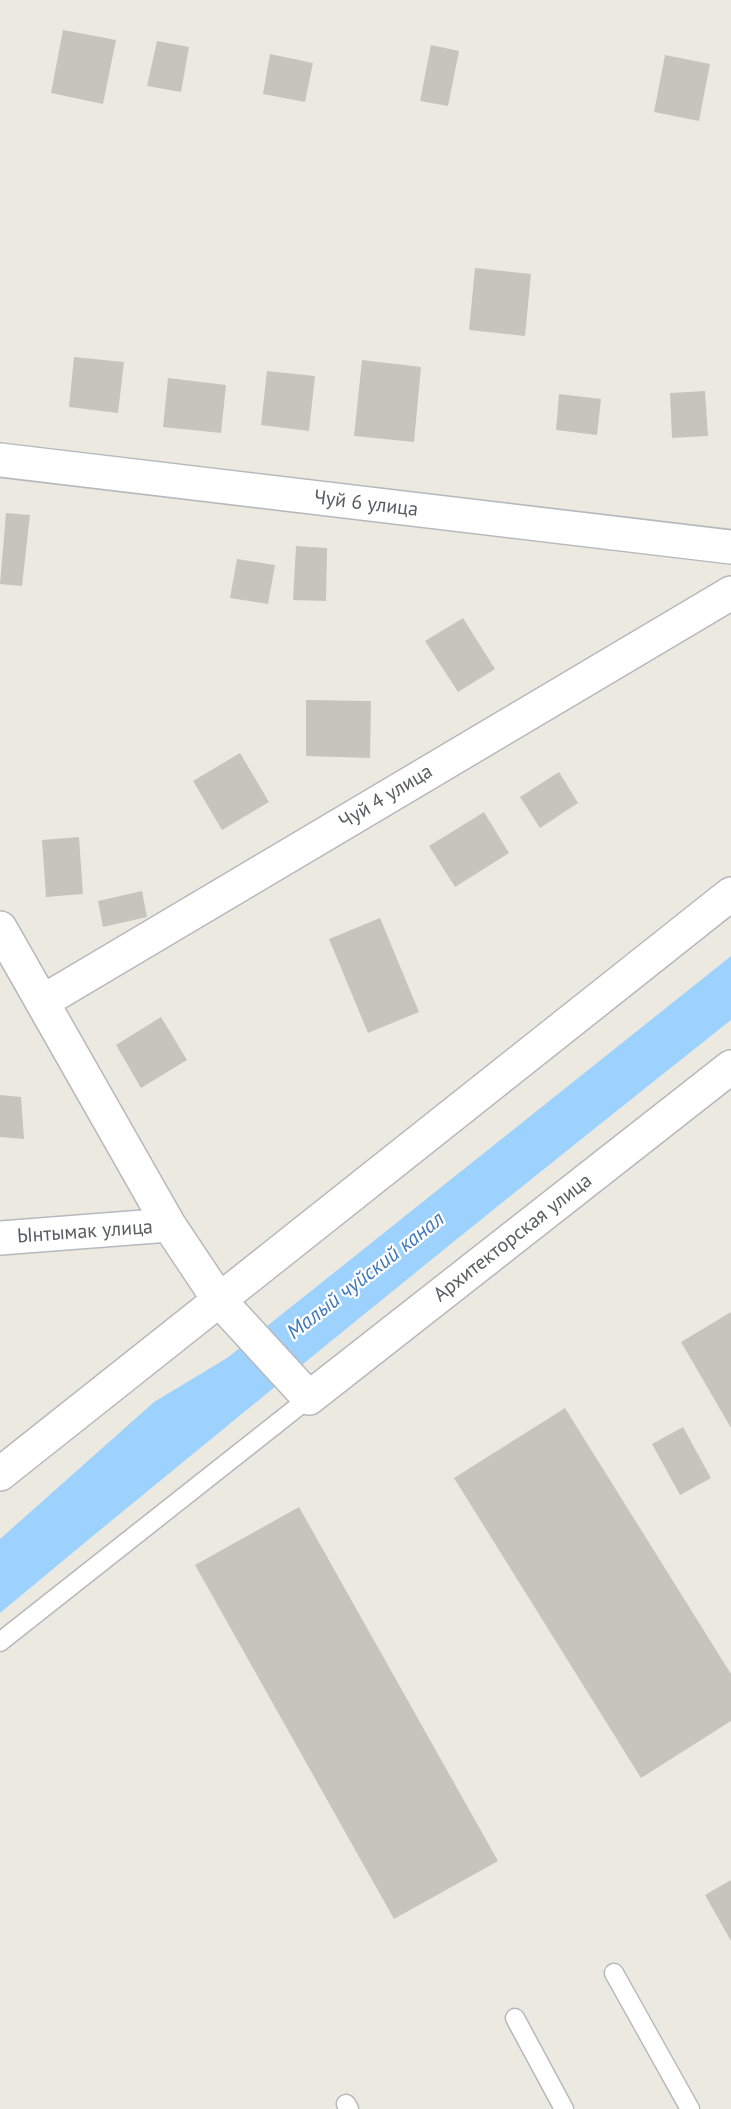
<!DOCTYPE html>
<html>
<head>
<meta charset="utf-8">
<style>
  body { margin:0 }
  canvas { display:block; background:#eceae0 }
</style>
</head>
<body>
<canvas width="731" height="2109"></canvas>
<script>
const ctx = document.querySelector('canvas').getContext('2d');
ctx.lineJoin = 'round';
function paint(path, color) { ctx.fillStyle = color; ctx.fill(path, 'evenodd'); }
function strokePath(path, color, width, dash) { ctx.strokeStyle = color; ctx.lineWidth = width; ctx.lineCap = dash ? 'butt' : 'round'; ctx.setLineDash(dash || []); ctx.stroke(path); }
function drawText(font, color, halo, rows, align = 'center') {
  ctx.font = font + ' "PT Sans",sans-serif'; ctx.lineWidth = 4.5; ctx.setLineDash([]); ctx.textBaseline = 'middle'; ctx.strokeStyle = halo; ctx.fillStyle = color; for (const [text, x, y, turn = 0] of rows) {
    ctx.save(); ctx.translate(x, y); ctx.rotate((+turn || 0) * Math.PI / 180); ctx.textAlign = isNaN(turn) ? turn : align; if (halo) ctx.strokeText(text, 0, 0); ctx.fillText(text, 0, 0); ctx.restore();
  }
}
paint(new Path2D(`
  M731,956V1020C485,1215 241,1413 0,1613V1539L154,1402L227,1358Z`), '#9dd2ff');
paint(new Path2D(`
  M63,30L116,40L103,104L51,93Z
  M157,41L189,47L181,92L147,86Z
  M431,45L459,51L448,106L420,101Z
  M270,54L313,63L305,102L263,94Z
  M665,55L710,64L699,121L654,112Z
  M475,268L531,274L525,336L469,330Z
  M74,357L124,362L118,413L69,407Z
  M362,360L421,367L414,442L354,436Z
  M267,371L315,376L309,431L261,425Z
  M168,378L226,385L221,433L163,427Z
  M705,391L708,436L672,438L670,393Z
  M559,394L601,399L597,435L556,430Z
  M6,513L30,515L22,586L0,584Z
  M296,546L327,548L326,601L293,600Z
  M237,559L275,565L268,604L230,598Z
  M463,618L495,669L458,692L425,641Z
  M306,700L371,701L370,758L306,756Z
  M240,753L269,802L222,830L193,781Z
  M559,772L578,803L540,828L520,797Z
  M484,812L509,853L455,887L429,846Z
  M79,837L83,894L46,897L42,840Z
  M142,891L147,917L103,927L98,901Z
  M380,918L419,1012L368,1033L329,939Z
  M161,1017L187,1060L141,1088L116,1045Z
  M0,1095L21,1097L24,1139L0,1137Z
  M731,1312V1428L681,1342Z
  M565,1408L731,1674V1721L641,1778L454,1478Z
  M683,1427L711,1478L680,1495L652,1444Z
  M299,1507L498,1861L394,1919L195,1565Z
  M731,1880V1941L705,1895Z`), '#c7c4bd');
const lane = new Path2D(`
  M0,1642L309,1398
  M614,1973L690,2109
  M515,2018L564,2109
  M346,2104L349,2109`);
const street = new Path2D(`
  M0,460L731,547
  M0,928L169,1225L219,1300L309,1398L731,1067
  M42,1002L731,593
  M0,1238L169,1225
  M0,1474L731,894`);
strokePath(lane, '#b6b8bd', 21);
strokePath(street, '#b6b8bd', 36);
strokePath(lane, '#fff', 18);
strokePath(street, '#fff', 33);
drawText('20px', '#595d61', '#fff', [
  ["Чуй 6 улица",366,504,7],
  ["Чуй 4 улица",386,797,-31],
  ["Ынтымак улица",85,1232,-4],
  ["Архитекторская улица",513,1238,-38]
]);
drawText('italic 21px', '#3e77b9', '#fff', [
  ["Малый чуйский канал",366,1276,-38]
]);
</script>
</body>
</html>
